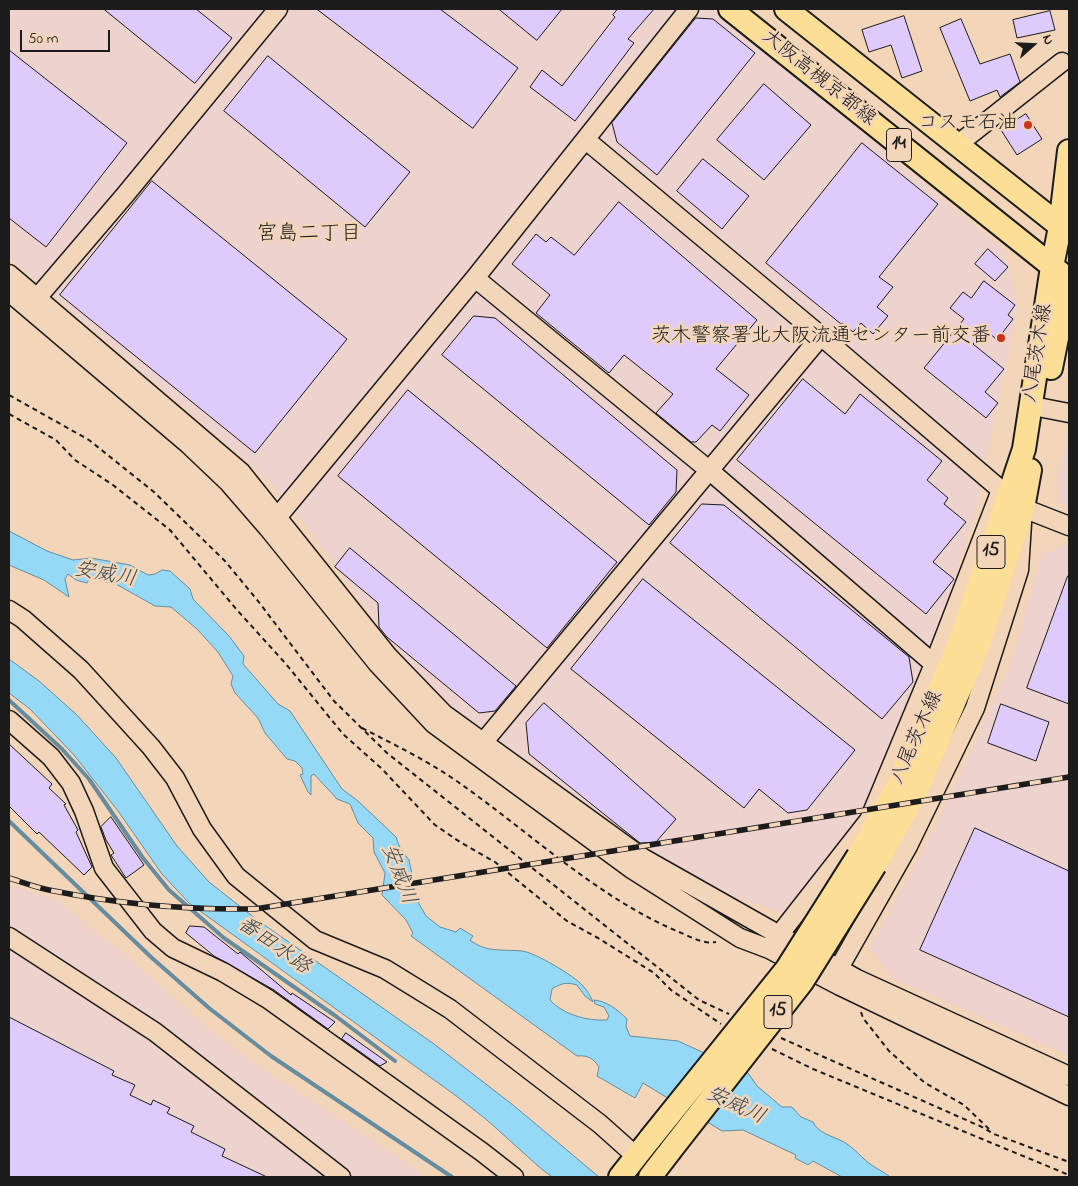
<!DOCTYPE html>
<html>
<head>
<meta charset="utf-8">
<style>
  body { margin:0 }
  #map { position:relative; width:1078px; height:1186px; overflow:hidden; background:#f3d5b9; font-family:"Indie Flower",sans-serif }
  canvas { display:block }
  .frame { position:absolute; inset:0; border:10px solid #1c1c1c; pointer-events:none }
  .north { position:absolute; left:1008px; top:20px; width:50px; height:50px; -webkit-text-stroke:4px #f3d5b9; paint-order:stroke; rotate:71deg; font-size:14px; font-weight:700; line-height:20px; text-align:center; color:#1c1c1c }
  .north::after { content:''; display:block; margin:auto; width:18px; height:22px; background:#1c1c1c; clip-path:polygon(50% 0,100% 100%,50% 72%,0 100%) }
  .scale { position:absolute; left:20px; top:30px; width:90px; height:22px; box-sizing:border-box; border:2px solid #1c1c1c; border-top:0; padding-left:6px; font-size:15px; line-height:18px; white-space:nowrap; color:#1c1c1c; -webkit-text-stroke:4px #f3d5b9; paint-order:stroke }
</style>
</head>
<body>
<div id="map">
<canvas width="1078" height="1186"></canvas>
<div class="frame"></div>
<div class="north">N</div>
<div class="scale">50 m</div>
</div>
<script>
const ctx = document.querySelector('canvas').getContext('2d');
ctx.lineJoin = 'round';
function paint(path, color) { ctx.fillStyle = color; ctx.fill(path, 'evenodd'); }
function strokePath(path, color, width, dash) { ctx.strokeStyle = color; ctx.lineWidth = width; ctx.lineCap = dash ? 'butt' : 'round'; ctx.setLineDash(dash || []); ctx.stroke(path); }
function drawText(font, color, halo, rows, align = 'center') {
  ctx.font = font + ' "Indie Flower","Klee One",sans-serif'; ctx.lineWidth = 5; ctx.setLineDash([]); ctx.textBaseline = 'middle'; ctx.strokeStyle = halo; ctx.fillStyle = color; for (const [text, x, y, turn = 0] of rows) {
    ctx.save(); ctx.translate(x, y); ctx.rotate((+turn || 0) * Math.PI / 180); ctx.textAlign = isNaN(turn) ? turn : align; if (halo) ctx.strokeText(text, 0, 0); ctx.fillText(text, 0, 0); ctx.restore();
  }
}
paint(new Path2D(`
  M9,9H713L1004,250L1018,306L976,509L925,674L884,770L849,834L785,914L734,897L627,838L461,717L399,654L308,528L265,477L9,258Z
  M1069,426V506L1060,502L1057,480Z
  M1066,545L1069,546V1056L893,978L870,948L937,824L1009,668L1042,554Z
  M9,885L59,901L97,935L115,946L206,1027L252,1062L419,1171L421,1177H9Z`), '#edd2cd');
const water = new Path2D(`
  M9,531L47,551L73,560L91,558L130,565L148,575L155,574L162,570L170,571L190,589L193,599L229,636L244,656L243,664L278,704L290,711L342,789L358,801L396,837L400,848L409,860L418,902L426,916L440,927L456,932L460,928L473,936L470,940C486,953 503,949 522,951C534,952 575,976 583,986C587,990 591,997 593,1002L585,996L577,985C567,982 561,983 552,989L550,1000C564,1015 587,1021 607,1020L609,1016L604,1007L595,1004L594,1000C606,1001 617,1009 627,1019L626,1026L630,1036L678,1041L748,1073L757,1086L782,1107H792L801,1117L813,1122C818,1133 832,1136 842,1141C854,1147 862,1159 873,1166C879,1170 884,1172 890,1177H842L813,1161L808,1165L795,1158L796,1155L743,1130L722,1131L643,1083L635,1098L597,1076L599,1067C593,1058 588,1055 577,1056L411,936L413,933L406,920L382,895L385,873L374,852L373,838L358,823L350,804L337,799L314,774L311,776V795L308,792L300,775L303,774L302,768L295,761L287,759L265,733L258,718L235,693L231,684L233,676L218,652L197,629L171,607L155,606L116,584L90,578L87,583L76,580L68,574L65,579L69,597L44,580L9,565Z
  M9,659L39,681L77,715L116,758L177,846L209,882L256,919L434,1044L513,1105L599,1177H552L538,1166L487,1120L455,1095L189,903L162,874L118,811L74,755L30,709L9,693Z`);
paint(water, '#96d9f7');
strokePath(water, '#658d9f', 1);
strokePath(new Path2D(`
  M9,700L62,749L89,779L143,858L169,890L224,938L337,1017L395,1061
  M9,821L152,958L209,1008L271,1056L452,1177`), '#658d9f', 4);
const building = new Path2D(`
  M104,9H196L232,38L195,83Z
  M317,9H440L518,68L473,128Z
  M499,9H562L537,40Z
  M618,9H654L628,39L634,43L575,121L530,87L542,70L562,86L615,17L613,15Z
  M1050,11L1055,30L1017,38L1013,20Z
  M904,16L922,71L902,78L891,45L869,52L862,30Z
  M696,18L713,19L755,53L657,175L617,142L612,123Z
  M961,19L980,64L1010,54L1020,82L1000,97L997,90L970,101L940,28Z
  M9,50L127,143L46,247L9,218Z
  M268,56L410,172L365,227L224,111Z
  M764,84L811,125L764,180L717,140Z
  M1026,114L1042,139L1017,155L1001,130Z
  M862,143L938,204L879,277L893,287L877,307L888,316L873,334L861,323L853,332L842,323L841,324L766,263Z
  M703,159L749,196L722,229L677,191Z
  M152,181L347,339L255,453L60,295Z
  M619,202L757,320L716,369L749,395L720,431L712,425L696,442H691L656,413L673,394L624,355L609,373L536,313L550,295L512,264L536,234L546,242L551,237L574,255Z
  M988,249L1008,267L995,281L975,264Z
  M984,281L1015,305L1008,315L1013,319L997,340L985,329L973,344L1004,369L985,392L998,403L986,418L924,368L964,319L950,308L963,292L971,298Z
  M474,316L495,318L677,470L676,492L649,525L442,355Z
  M803,379L845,414L860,394L942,461L927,480L948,498L944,504L966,522L933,562L954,579L926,614L737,460Z
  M408,390L617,562L547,648L338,476Z
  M702,504L724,505L909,657L913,682L882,719L670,543Z
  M350,548L516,686L495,711L479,713L387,637L379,627L378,603L335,567Z
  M1068,576H1069V704L1027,688Z
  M643,579L855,750L807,810L788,813L759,789L744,808L571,669Z
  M544,703L676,819L656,842L640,843L529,754L526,723Z
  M1001,704L1049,722L1036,761L988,743Z
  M9,744L52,784L49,788L66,804L64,805L78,830L76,832L92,867L84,875L39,832L37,834L9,806Z
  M111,817L144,865L126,878L111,855L114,853L106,840L101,827Z
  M975,828L1069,871V1017L920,950Z
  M190,926L204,927L238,954L240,952L291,995L292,993L335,1022L328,1029L274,990L214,956L186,933Z
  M9,1017L114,1071L112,1075L135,1085L130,1095L151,1105L153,1100L170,1108L167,1113L194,1126L191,1132L225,1149L222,1156L267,1177H9Z
  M346,1033L387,1062L380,1066L342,1039Z`);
paint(building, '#decafb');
strokePath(building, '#1c1c1c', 1);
const minor = new Path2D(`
  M586,140L821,336L1001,490L934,664L869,820L772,944
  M957,145L1062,62
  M9,274L241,472L388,656L444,714L643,858L857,979L1069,1076
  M475,278L710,471L934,664
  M9,292L188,444L229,483L268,528L377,663L434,724L633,870L740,938L769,949L840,986L1069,1096
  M37,298L125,195L278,9
  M1043,408L1069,413
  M270,526L475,278L689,9
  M9,610L23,619L81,670L151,747L175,778L202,829L236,876L315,940L385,969L450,1009L600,1124L637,1157
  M9,720L51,757L71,783L84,811L104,868L153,931L173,948L223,972L268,999L482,1152L514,1177
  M476,751L821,336
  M9,937L155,1032L341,1177
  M839,968L908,846L975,708L1019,570L1023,508L1069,526`);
const major = new Path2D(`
  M730,9L1063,275
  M786,9L1069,233
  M1051,368L1069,278
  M858,856L897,787L960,641L1024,449L1052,267L1060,227L1069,151
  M875,865L915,794L978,647L1023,508L1030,470
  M620,1177L650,1139
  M650,1177L670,1151`);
strokePath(minor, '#1c1c1c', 21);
strokePath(major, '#1c1c1c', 26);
strokePath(new Path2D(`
  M9,395L89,440L154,492L225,561L258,601L334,701L387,753L699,1000L729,1014
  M9,414L56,440L75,460L113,485L170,530L237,610L286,664L343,734L382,769L435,825L460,842L495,862L567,921L598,938L654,973L671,990L721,1024
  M362,728C395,745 428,761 458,782C531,833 601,901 684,934C695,939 704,944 716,942
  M861,1012L863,1018L889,1051L925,1083L964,1105L990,1130
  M781,1038L982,1127L994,1134L1069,1162
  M772,1049L813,1069L1069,1175`), '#1c1c1c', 2, [5, 4]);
strokePath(minor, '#f3d5b9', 18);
strokePath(major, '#fcde96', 22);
const rail = new Path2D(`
  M9,878C22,882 35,887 49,890C117,904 186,910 255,909L1069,777`);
strokePath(rail, '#1c1c1c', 5.5);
strokePath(rail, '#f3d5b9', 4, [11]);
const majorBridge = new Path2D(`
  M650,1139L786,970L858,856
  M670,1151L802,982L875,865`);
strokePath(majorBridge, '#1c1c1c', 26, []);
strokePath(majorBridge, '#fcde96', 22);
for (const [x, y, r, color] of [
  [1028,125,5,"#c8321e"],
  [1001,338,5,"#c8321e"]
]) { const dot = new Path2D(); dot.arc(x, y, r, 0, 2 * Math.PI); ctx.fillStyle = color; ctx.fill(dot); strokePath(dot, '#f3d5b9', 2); }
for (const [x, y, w] of [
  [899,145,25],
  [991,552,28],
  [778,1012,28]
]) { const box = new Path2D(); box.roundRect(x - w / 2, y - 16.5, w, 33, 4); ctx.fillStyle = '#f3d5b9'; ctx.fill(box); strokePath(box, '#1c1c1c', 1); }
drawText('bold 19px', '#1c1c1c', null, [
  ["14",899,145],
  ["15",991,552],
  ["15",778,1012]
]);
drawText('20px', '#1c1c1c', '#f3d5b9', [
  ["大阪高槻京都線",818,79,39],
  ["八尾茨木線",1039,353,-81],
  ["八尾茨木線",918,738,-66]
]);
drawText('20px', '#1c1c1c', '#f3d5b9', [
  ["コスモ石油",1018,125],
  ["茨木警察署北大阪流通センター前交番",991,338]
], 'right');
drawText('21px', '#1c1c1c', '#f3d5b9', [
  ["宮島二丁目",309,236]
]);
drawText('italic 21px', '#3a4b53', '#f3d5b9', [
  ["安威川",105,576,10],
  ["安威川",397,875,69],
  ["番田水路",273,947,35],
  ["安威川",735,1107,25]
]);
</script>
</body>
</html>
